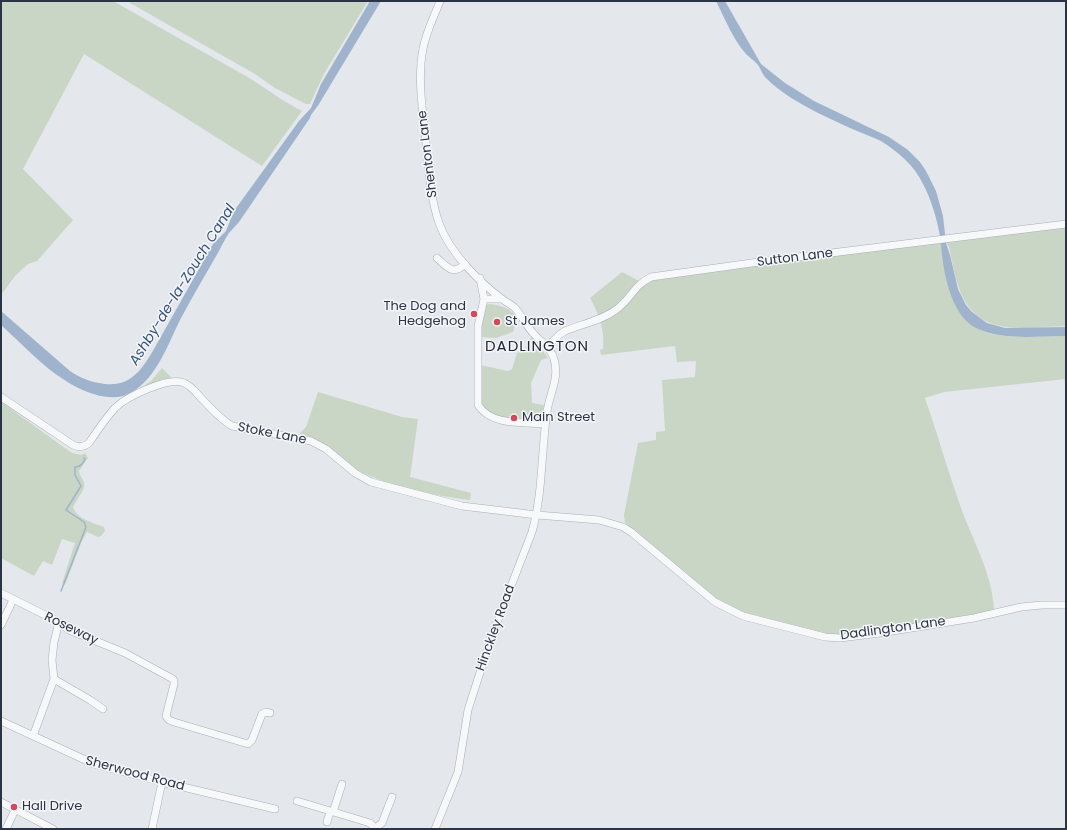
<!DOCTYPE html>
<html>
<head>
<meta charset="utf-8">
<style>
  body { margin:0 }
  #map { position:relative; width:1067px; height:830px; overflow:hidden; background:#e4e7ec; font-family:Poppins,sans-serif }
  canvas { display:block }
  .frame { position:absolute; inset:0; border:2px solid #2b3445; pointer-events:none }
</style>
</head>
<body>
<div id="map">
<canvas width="1067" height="830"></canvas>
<div class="frame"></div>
</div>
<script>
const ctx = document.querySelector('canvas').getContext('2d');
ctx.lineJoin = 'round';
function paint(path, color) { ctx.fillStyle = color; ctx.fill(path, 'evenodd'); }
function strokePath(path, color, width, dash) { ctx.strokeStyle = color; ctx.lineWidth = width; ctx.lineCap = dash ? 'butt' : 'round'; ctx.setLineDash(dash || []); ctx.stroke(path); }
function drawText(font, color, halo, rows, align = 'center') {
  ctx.font = font + ' Poppins,sans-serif'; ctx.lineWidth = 3; ctx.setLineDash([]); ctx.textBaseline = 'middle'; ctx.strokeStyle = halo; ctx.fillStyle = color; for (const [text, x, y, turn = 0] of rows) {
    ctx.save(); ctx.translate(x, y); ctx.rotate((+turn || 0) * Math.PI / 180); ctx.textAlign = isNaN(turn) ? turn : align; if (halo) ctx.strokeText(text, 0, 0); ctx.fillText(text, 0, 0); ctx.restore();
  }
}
paint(new Path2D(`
  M1,1H113L251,79L284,101L302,111L262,166L84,54L23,169L73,220L37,261L28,264L15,276L1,295Z
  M131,1H368L324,74L310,104H306L275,88L255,74L130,3Z
  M1066,224V326C1023,327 977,339 959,288C954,275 952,260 949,247L946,242Z
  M941,239C945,275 950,324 993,334C1015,339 1043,336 1066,336V379L944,392L925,398C938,435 948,472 961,508C973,541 992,573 994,609L988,612L925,624L832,636L750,616L716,599L635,533L625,522L624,515L638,443L656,440V432L665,431L662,380L695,377L696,361L677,362L675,346L601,355L600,350L603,349C605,330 599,314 590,298L622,272L641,282Z
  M489,304C501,305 508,308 517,316L513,332L496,338L482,337V325L486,305Z
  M532,338L537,343L548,358L541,360L531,383L532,403L544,405L542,414L535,421L498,419L482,410L478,394L480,365L508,371L512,369L517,353L525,350L527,341Z
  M162,368L173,379L144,388L146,384L151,381Z
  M318,392L402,417L418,419L410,477L471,493L470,500C436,496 387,486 358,470C336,457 327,439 299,434L306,427Z
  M1,402L72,453L81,455L85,453L88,458L79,471C80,476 83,479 84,483C86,488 76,501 73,507C77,519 93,523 104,527L105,531L101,536L98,537L87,532L81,543L65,585L62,583L75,543L62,539L52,565L43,561L34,576L1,558Z`), '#c9d6c5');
paint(new Path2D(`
  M370,1H381L319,104L311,115L310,118L239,222L229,233C225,239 222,245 219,251C206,274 192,297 180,320C167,346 154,386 123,396C103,401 79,390 63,379C41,365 21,343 1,325V311L70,371C79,377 88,381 99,383C128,389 140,373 154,349L213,244L226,231L234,211L299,121L311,108L321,84Z
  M716,1H725L761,64L785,83L814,101L889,137L908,150L920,162L926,171L936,191L943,216L946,243L950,255L958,289L966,305L972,312L987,323L1005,328L1066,327V336C1037,336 1003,341 976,328C953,317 944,277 942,254C941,247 941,242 940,236C937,219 931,199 923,184C915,166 897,151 881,141C846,126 792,105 766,78C762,74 761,69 758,65C755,61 750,58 746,54C733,39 725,19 716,1Z`), '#9fb4cc');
strokePath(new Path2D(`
  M61,591L86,527L84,522L66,510L81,486L75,475V467C80,467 83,464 85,459L84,458`), '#9fb4cc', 1.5);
const minor = new Path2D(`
  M437,258C447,267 453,276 465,264
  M480,278L484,299
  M502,299H484L478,326V405C491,426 524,422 545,424
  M547,347L559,335L565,331C582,324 603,320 617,309C632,298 633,286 651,277L766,261L1066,224
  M1,397L73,445C79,448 84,447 89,443C97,431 105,419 115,408C126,397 169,376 184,383C192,386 197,394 202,399C212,409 220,419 232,426L311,441L326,449L355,473L371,482L462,506L537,515L599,520L623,527L631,532L715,602L743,616L825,637L840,638L880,633L974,618L1021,607L1042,605H1066
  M1,593L59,622L69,630L125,653L173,679L174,681V684L166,716L169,720L174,722L248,744L252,740L262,714L266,712L270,713
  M1,625L13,600
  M54,679L90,700L103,709
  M1,721L94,764L162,782L275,809
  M33,736L54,679L52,660L54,642L59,622
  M297,801L370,823L376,829
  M1,802L53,829
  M333,812L342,784
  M327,822L330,812
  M375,828L382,823L392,797
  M6,829L15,810
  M152,829L162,782
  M435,829L458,772L468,710L491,638L532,532C543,493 541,452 547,412C549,394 560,379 554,359C552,349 541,342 534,334C526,326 522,315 514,307C510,304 506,302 502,299C490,290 478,279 468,268C456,255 445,240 439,223C430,197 429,170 426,143C423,113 417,79 423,49C426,32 434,17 440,1`);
strokePath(minor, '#a9aeb7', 8);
strokePath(minor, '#f7f8fa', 7);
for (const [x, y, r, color] of [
  [474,314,4,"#d1495b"],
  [497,322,4,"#d1495b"],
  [514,418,4,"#d1495b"],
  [14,807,4,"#d1495b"]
]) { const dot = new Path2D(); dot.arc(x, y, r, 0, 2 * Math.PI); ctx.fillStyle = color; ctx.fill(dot); strokePath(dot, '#f4f6f9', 1.5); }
drawText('13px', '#2b3445', '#f4f6f9', [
  ["Shenton Lane",428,154,-97],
  ["Sutton Lane",795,258,-7],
  ["Stoke Lane",272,434,11],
  ["Hinckley Road",496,628,-70],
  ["Roseway",71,629,26],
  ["Dadlington Lane",893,629,-8],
  ["Sherwood Road",135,774,15]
]);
drawText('13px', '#2b3445', '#f4f6f9', [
  ["The Dog and",466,307,"right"],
  ["Hedgehog",466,322,"right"],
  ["St James",505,322],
  ["Main Street",522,418],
  ["Hall Drive",22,807]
], 'left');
drawText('italic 14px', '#34527a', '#f4f6f9', [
  ["Ashby-de-la-Zouch Canal",183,285,-58]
]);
ctx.letterSpacing = '1px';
drawText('15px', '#1d2536', '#f4f6f9', [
  ["DADLINGTON",537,347]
]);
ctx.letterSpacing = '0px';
</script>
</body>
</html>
